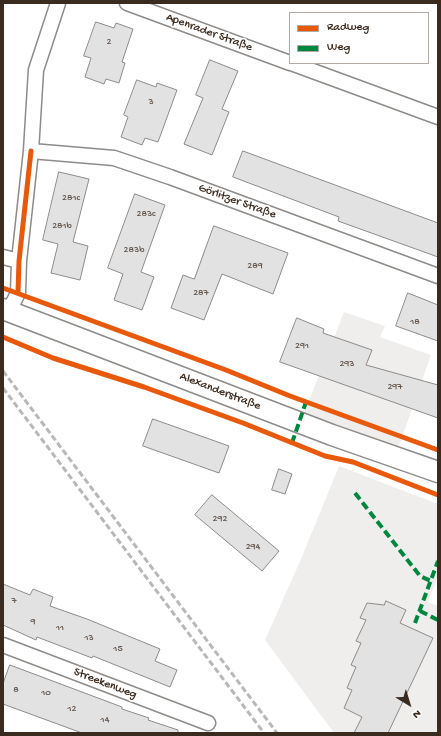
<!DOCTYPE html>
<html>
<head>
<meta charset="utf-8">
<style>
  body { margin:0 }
  #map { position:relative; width:441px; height:736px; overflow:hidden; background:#fff; font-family:"Gochi Hand",sans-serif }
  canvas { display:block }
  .frame { position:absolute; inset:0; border:4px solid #3b2a1e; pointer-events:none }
  .legend { position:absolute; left:289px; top:12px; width:140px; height:52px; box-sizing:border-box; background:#fff; border:1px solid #b1aaa5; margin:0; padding:5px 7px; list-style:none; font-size:12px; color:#3b2a1e }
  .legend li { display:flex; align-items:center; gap:8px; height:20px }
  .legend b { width:20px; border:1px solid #b1aaa5 }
  .north { position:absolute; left:389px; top:684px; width:40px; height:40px; -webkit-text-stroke:3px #fff; paint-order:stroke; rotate:142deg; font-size:11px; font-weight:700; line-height:16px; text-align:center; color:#3b2a1e }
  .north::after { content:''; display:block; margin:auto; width:14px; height:18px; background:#3b2a1e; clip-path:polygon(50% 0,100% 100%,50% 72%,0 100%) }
</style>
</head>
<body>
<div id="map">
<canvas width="441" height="736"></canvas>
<div class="frame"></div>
<ul class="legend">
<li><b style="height:5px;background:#e8590c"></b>Radweg</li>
<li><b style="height:5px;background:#00873e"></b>Weg</li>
</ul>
<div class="north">N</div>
</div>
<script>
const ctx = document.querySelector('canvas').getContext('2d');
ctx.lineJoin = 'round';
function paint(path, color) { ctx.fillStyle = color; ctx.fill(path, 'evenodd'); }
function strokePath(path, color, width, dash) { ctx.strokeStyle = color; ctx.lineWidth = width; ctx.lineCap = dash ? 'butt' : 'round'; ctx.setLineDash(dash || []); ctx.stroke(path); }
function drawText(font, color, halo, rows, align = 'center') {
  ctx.font = font + ' "Gochi Hand",sans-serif'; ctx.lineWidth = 3.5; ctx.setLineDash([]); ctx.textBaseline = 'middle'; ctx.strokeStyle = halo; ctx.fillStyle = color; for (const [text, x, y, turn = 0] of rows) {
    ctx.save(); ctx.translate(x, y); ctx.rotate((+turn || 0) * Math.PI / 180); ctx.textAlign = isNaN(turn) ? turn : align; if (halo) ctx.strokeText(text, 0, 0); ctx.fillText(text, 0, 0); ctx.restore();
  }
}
paint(new Path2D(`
  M344,312L385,326L380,337L431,355L395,457L300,423Z
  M339,466L438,504V576L428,602L438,606V733H334L265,640L301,559Z`), '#efeeed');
const building = new Path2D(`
  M96,22L114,28L116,23L133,29L122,62L125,63L119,83L106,79L104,84L85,77L91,58L84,56Z
  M210,60L238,71L222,109L229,112L212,155L184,144L203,98L196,95Z
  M137,80L156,87L157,83L177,90L158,142L145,138L142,145L121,137L128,117L124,115Z
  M243,151L438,223V257L338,221L339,217L233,177Z
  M59,172L89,179L73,242L88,246L80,280L51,273L58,244L43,240Z
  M135,194L165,205L141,272L154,277L142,310L114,300L123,274L108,268Z
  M214,226L288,253L273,294L222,274L204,320L171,308L183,275L194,279Z
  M408,293L438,305V341L396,326Z
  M297,318L324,329L323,333L372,350L366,365L438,385V418L280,362Z
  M153,419L229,446L219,473L143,446Z
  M279,469L292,474L285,494L272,490Z
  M212,495L279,551L262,571L195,515Z
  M3,584L30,595L33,589L53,597L50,606L87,619L160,649L155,661L177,670L170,687L93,656L92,658L37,637L36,640L3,625Z
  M386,601L406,610L400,623L433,638L388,733H354L362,717L344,708L352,690L347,688L356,667L351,665L361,643L356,641L366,620L360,618L367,603L384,605Z
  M10,665L122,707V709L149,718L148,720L178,730V733H82L3,704V684Z`);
paint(building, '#e3e2e2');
strokePath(building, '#8e8b88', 1);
const street = new Path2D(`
  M127,3L290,63
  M291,63L438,117
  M31,151L114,158L170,177L438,276
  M3,257L19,261
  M9,311L18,293L19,261L31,151L36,70L58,3
  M3,645L208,723`);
const secondary = new Path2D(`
  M3,309L332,435L438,472`);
strokePath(street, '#8e8b88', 17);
strokePath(secondary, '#8e8b88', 23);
strokePath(street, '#fff', 14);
strokePath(secondary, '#fff', 20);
strokePath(new Path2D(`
  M3,371L277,733
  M3,388L264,733`), '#b9b8b6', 3, [6, 3]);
strokePath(new Path2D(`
  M292,443L306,402
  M355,493L420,576L431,581
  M420,611L438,620
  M415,623L438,561`), '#00873e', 4, [8, 4]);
strokePath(new Path2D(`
  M3,288L226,370L290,396L438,450
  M18,293L19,261L31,151
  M3,337L53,358L144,387L243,423L325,456L353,462L438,495`), '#e8590c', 5);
drawText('10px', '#65584f', null, [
  ["2",109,42],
  ["3",151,102],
  ["281c",71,198],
  ["283c",146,214],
  ["281b",62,226],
  ["283b",134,250],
  ["289",255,266],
  ["287",201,293],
  ["18",415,322],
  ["291",302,346],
  ["293",347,364],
  ["297",395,387],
  ["292",220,519],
  ["294",253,547],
  ["7",14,601],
  ["9",33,622],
  ["11",60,628],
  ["13",89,638],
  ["15",118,649],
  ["8",16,690],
  ["10",46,693],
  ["12",72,709],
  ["14",105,720]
]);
drawText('12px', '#3b2a1e', '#fff', [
  ["Apenrader Straße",209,33,20],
  ["Görlitzer Straße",237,202,20],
  ["Alexanderstraße",220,392,21],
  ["Streekenweg",105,684,21]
]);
</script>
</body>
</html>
